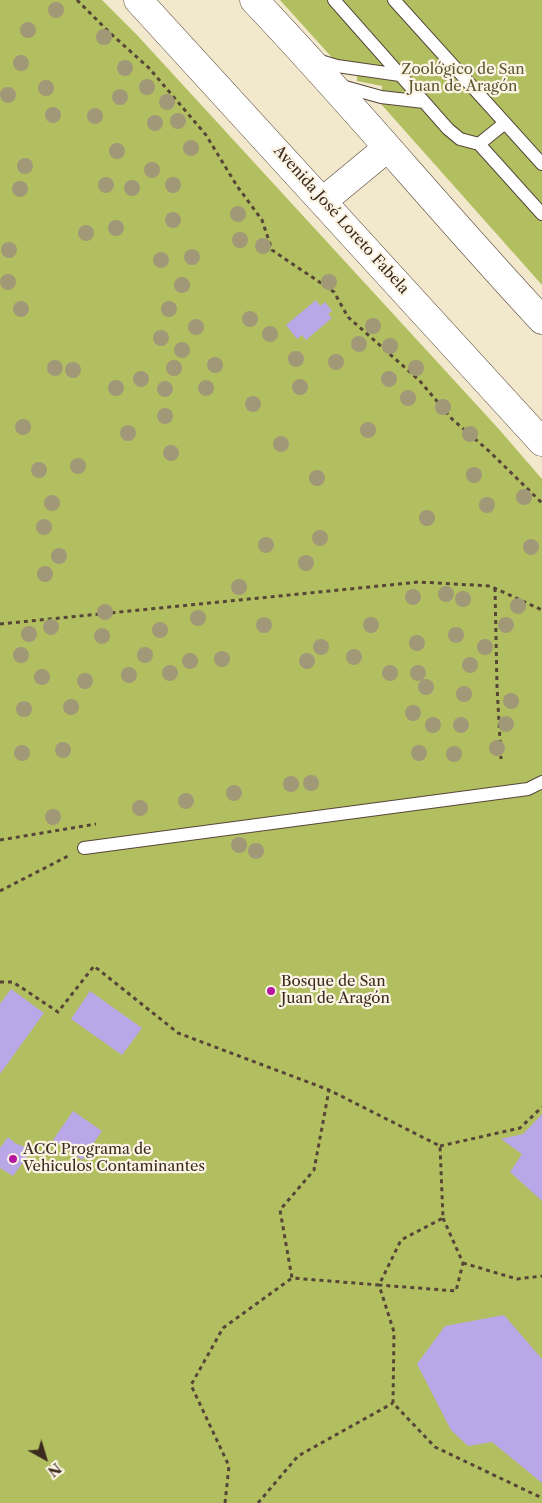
<!DOCTYPE html>
<html>
<head>
<meta charset="utf-8">
<style>
  body { margin:0 }
  #map { position:relative; width:542px; height:1503px; overflow:hidden; background:#f2e8cc; font-family:"Libre Caslon Text",serif }
  canvas { display:block }
  .north { position:absolute; left:20px; top:1433px; width:50px; height:50px; -webkit-text-stroke:4px #fcf5e5; paint-order:stroke; rotate:141deg; font-size:14px; font-weight:700; line-height:20px; text-align:center; color:#3b2a1e }
  .north::after { content:''; display:block; margin:auto; width:18px; height:22px; background:#3b2a1e; clip-path:polygon(50% 0,100% 100%,50% 72%,0 100%) }
</style>
</head>
<body>
<div id="map">
<canvas width="542" height="1503"></canvas>
<div class="north">N</div>
</div>
<script>
const ctx = document.querySelector('canvas').getContext('2d');
ctx.lineJoin = 'round';
function paint(path, color) { ctx.fillStyle = color; ctx.fill(path, 'evenodd'); }
function strokePath(path, color, width, dash) { ctx.strokeStyle = color; ctx.lineWidth = width; ctx.lineCap = dash ? 'butt' : 'round'; ctx.setLineDash(dash || []); ctx.stroke(path); }
function drawText(font, color, halo, rows, align = 'center') {
  ctx.font = font + ' "Libre Caslon Text",serif'; ctx.lineWidth = 4.5; ctx.setLineDash([]); ctx.textBaseline = 'middle'; ctx.strokeStyle = halo; ctx.fillStyle = color; for (const [text, x, y, turn = 0] of rows) {
    ctx.save(); ctx.translate(x, y); ctx.rotate((+turn || 0) * Math.PI / 180); ctx.textAlign = isNaN(turn) ? turn : align; if (halo) ctx.strokeText(text, 0, 0); ctx.fillText(text, 0, 0); ctx.restore();
  }
}
paint(new Path2D(`
  M0,0H102L137,35L497,427L542,479V1503H0Z
  M280,0H542V285L381,104L382,86L357,81V64L336,62Z`), '#b2bf61');
paint(new Path2D(`
  M316,300L320,306L325,302L332,311L328,314L332,318L306,340L302,335L297,339L286,325Z
  M11,989L44,1013L0,1074V1004Z
  M90,991L142,1028L122,1055L71,1019Z
  M73,1111L102,1131L82,1160L53,1140Z
  M542,1114V1201L510,1172L522,1154L501,1139L523,1134Z
  M8,1137L15,1143L32,1150L13,1176L0,1168V1148Z
  M504,1315L542,1359V1483L492,1442L468,1446L451,1430L417,1364L445,1326Z`), '#baa7e8');
const service = new Path2D(`
  M334,0L448,129L460,139L479,144L542,214
  M394,0L542,164
  M317,60L337,66L400,75
  M338,85L381,97L424,102
  M479,144L505,123
  M84,848L528,789L542,782`);
const secondary = new Path2D(`
  M138,0L542,442
  M254,0C353,104 444,215 542,320
  M323,201L387,148`);
strokePath(service, '#564638', 14);
strokePath(secondary, '#564638', 29);
strokePath(new Path2D(`
  M77,0L110,33L149,68L206,135L237,186L262,220L272,250L334,292L348,317L419,380L452,419L490,452L542,503
  M495,588L497,686L501,759
  M0,624L419,582L490,586L542,610
  M0,840L96,824
  M0,891L70,855
  M0,982H13L58,1012L94,966L178,1033L329,1090L440,1146L443,1218L401,1240L379,1285L292,1278L280,1210L314,1170L329,1090
  M440,1146L520,1128L542,1107
  M443,1218L463,1263L456,1291L379,1285L394,1332L393,1403L435,1447L542,1498
  M463,1263L517,1279L542,1276
  M225,1503L229,1466L191,1385L223,1328L292,1278
  M258,1503L298,1456L393,1403`), '#564638', 3, [4, 4]);
strokePath(service, '#fff', 12);
strokePath(secondary, '#fff', 28);
ctx.fillStyle = '#a19877';
for (const [x, y] of [
  [56,10],
  [28,30],
  [104,37],
  [21,63],
  [125,68],
  [147,87],
  [46,88],
  [8,95],
  [120,97],
  [167,102],
  [53,115],
  [95,116],
  [178,121],
  [155,123],
  [191,148],
  [117,151],
  [25,166],
  [152,170],
  [106,185],
  [173,185],
  [132,188],
  [20,189],
  [238,214],
  [173,220],
  [116,228],
  [86,233],
  [240,240],
  [263,246],
  [9,250],
  [192,257],
  [161,260],
  [8,282],
  [329,282],
  [182,285],
  [21,309],
  [169,309],
  [250,319],
  [373,326],
  [196,327],
  [270,334],
  [161,338],
  [359,344],
  [390,346],
  [182,350],
  [296,359],
  [336,362],
  [215,365],
  [55,368],
  [174,368],
  [416,368],
  [73,370],
  [141,379],
  [389,379],
  [300,387],
  [116,388],
  [206,388],
  [165,389],
  [408,398],
  [253,404],
  [443,407],
  [165,416],
  [23,427],
  [368,430],
  [128,433],
  [470,434],
  [281,444],
  [171,453],
  [78,466],
  [39,470],
  [474,475],
  [317,478],
  [524,497],
  [52,503],
  [487,505],
  [427,518],
  [44,527],
  [320,538],
  [266,545],
  [531,547],
  [59,556],
  [306,563],
  [45,574],
  [239,587],
  [446,594],
  [413,597],
  [463,599],
  [518,606],
  [105,612],
  [198,618],
  [264,625],
  [371,625],
  [506,625],
  [51,627],
  [160,630],
  [29,634],
  [456,635],
  [102,636],
  [417,643],
  [321,647],
  [485,647],
  [21,655],
  [145,655],
  [354,657],
  [222,659],
  [190,661],
  [307,661],
  [470,665],
  [170,673],
  [390,673],
  [418,673],
  [129,675],
  [42,677],
  [85,681],
  [426,687],
  [464,694],
  [511,701],
  [71,707],
  [24,709],
  [413,713],
  [506,724],
  [433,725],
  [461,725],
  [497,748],
  [63,750],
  [22,753],
  [419,753],
  [454,754],
  [311,783],
  [291,784],
  [234,793],
  [186,801],
  [140,808],
  [53,817],
  [239,845],
  [256,851]
]) { ctx.beginPath(); ctx.arc(x, y, 8, 0, 2 * Math.PI); ctx.fill(); }
for (const [x, y, r, color] of [
  [271,991,5,"#b5179e"],
  [13,1159,5,"#b5179e"]
]) { const dot = new Path2D(); dot.arc(x, y, r, 0, 2 * Math.PI); ctx.fillStyle = color; ctx.fill(dot); strokePath(dot, '#fcf5e5', 2); }
drawText('15px', '#5f5732', '#fcf5e5', [
  ["Zoológico de San",463,70],
  ["Juan de Aragón",463,87]
]);
drawText('15px', '#3b2a1e', '#fcf5e5', [
  ["Avenida José Loreto Fabela",341,220,48]
]);
drawText('15px', '#3b2a1e', '#fcf5e5', [
  ["Bosque de San",281,982],
  ["Juan de Aragón",281,999],
  ["ACC Programa de",23,1150],
  ["Vehiculos Contaminantes",23,1167]
], 'left');
</script>
</body>
</html>
